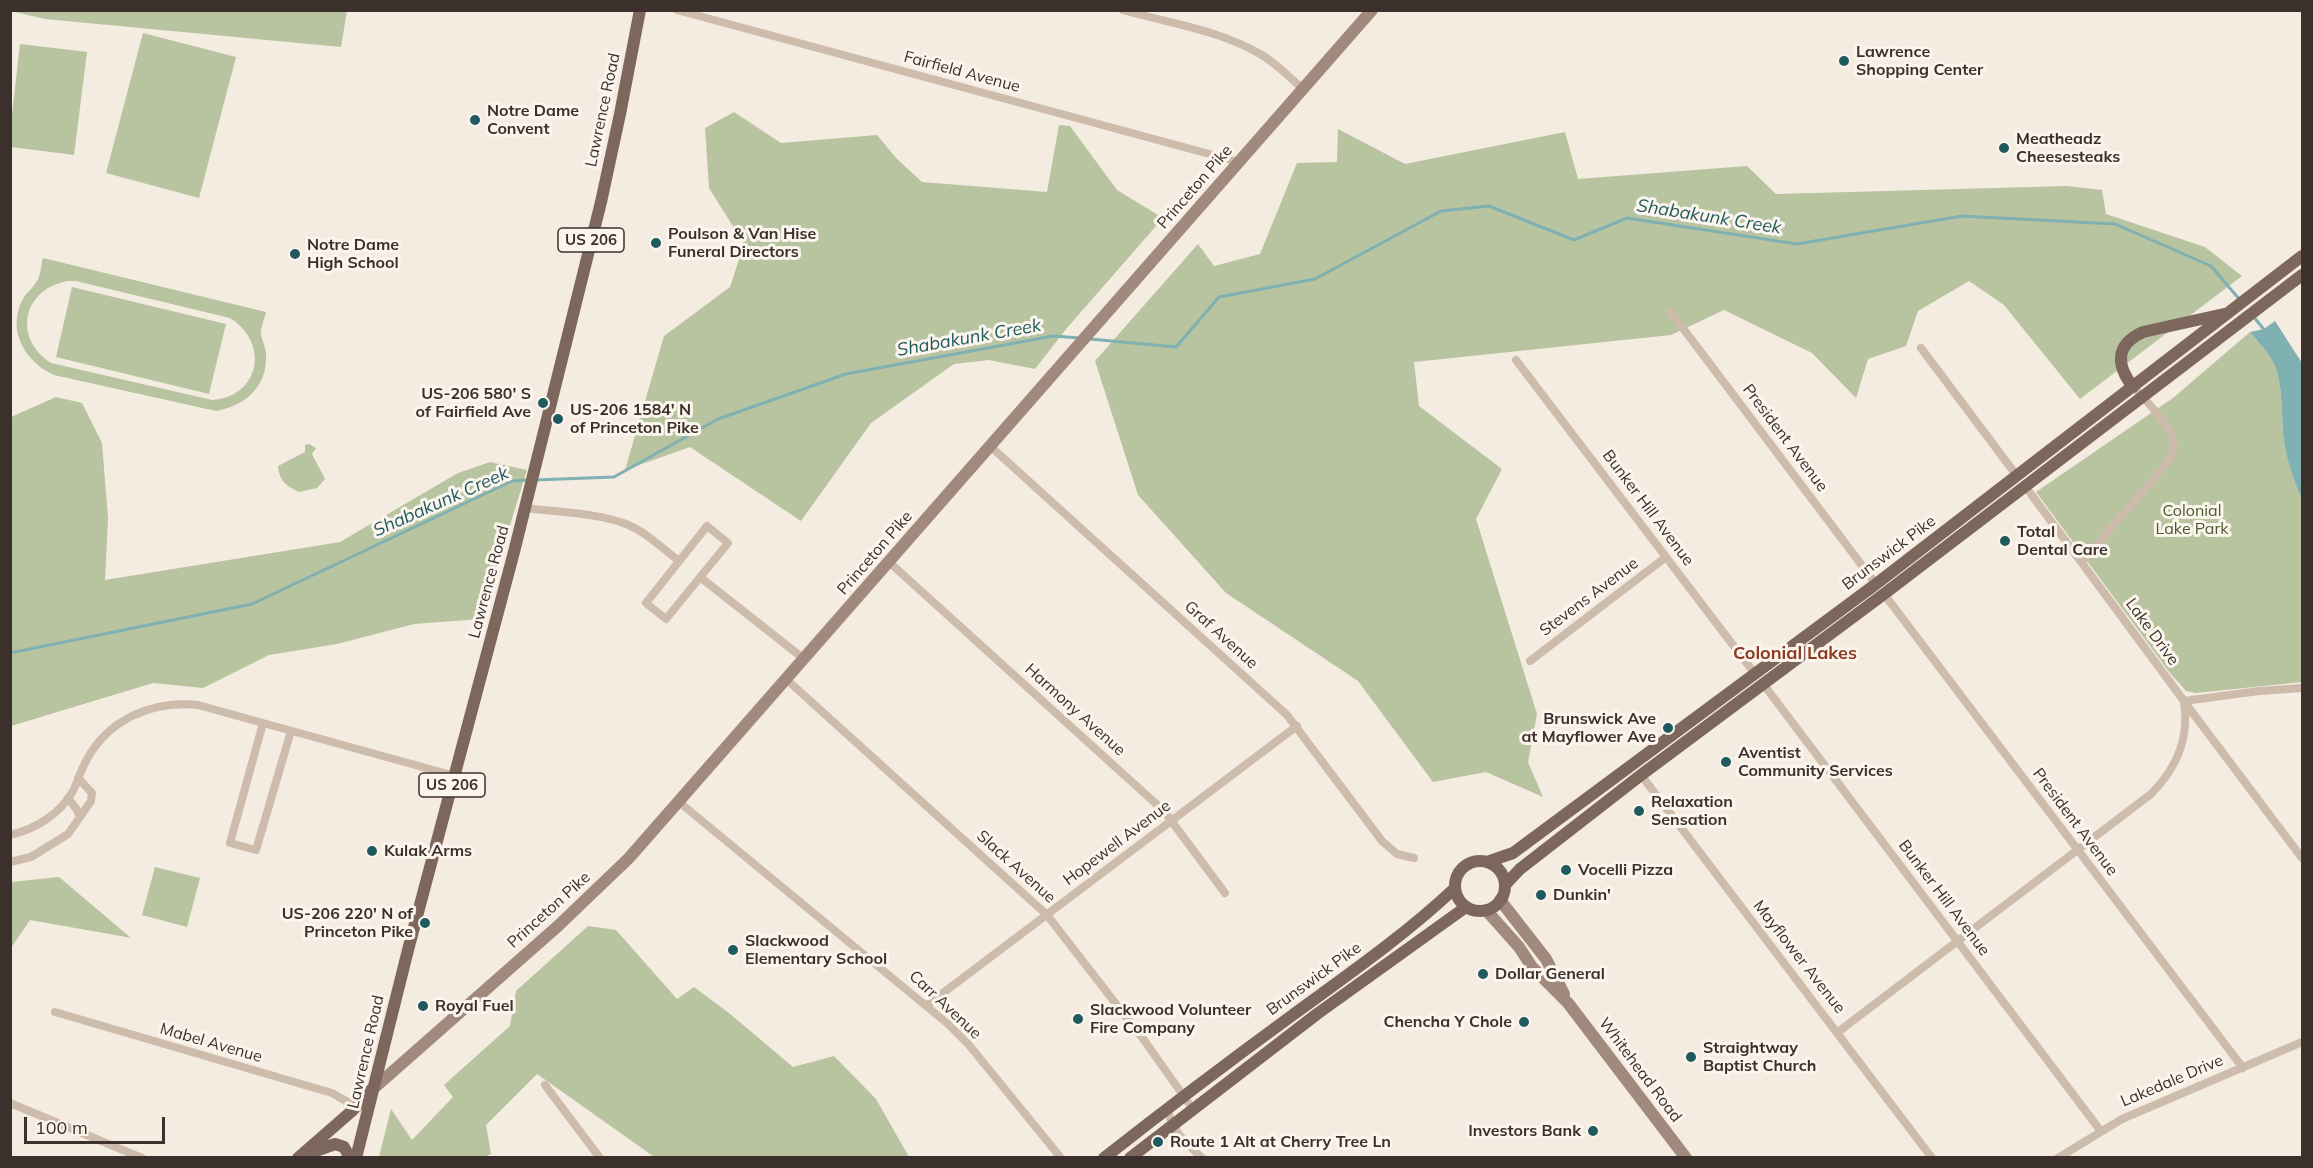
<!DOCTYPE html>
<html>
<head>
<meta charset="utf-8">
<style>
  body { margin:0 }
  #map { position:relative; width:2313px; height:1168px; overflow:hidden; background:#f4ebe1; font-family:Mulish,sans-serif }
  canvas { display:block }
  .frame { position:absolute; inset:0; border:12px solid #3b302b; pointer-events:none }
  .scale { position:absolute; left:24px; top:1117px; width:141px; height:27px; box-sizing:border-box; border:3px solid #3b302b; border-top:0; padding-left:8px; font-size:18px; line-height:21px; white-space:nowrap; color:#3b302b; -webkit-text-stroke:4px #fbf5ee; paint-order:stroke }
</style>
</head>
<body>
<div id="map">
<canvas width="2313" height="1168"></canvas>
<div class="frame"></div>
<div class="scale">100 m</div>
</div>
<script>
const ctx = document.querySelector('canvas').getContext('2d');
ctx.lineJoin = 'round';
function paint(path, color) { ctx.fillStyle = color; ctx.fill(path, 'evenodd'); }
function strokePath(path, color, width, dash) { ctx.strokeStyle = color; ctx.lineWidth = width; ctx.lineCap = dash ? 'butt' : 'round'; ctx.setLineDash(dash || []); ctx.stroke(path); }
function drawText(font, color, halo, rows, align = 'center') {
  ctx.font = font + ' Mulish,sans-serif'; ctx.lineWidth = 6; ctx.setLineDash([]); ctx.textBaseline = 'middle'; ctx.strokeStyle = halo; ctx.fillStyle = color; for (const [text, x, y, turn = 0] of rows) {
    ctx.save(); ctx.translate(x, y); ctx.rotate((+turn || 0) * Math.PI / 180); ctx.textAlign = isNaN(turn) ? turn : align; if (halo) ctx.strokeText(text, 0, 0); ctx.fillText(text, 0, 0); ctx.restore();
  }
}
paint(new Path2D(`
  M11,11V10L347,11L341,47L45,19Z
  M143,33L236,57L199,198L106,173Z
  M20,44L87,52L74,155L11,147V123Z
  M734,112L781,143L877,135L897,159L922,182L1047,192L1059,125L1070,126L1117,190L1163,218L1067,328L1035,369L989,360L954,364L871,423L801,521L690,447L625,470L664,336L730,287L744,244L709,188L705,128Z
  M1338,129L1405,164L1565,132L1578,179L1747,166L1776,194L2067,186L2102,190L2106,214L2205,247L2242,276L2080,399L2004,305L1969,281L1918,311L1906,346L1868,359L1856,398L1812,353L1724,310L1671,335L1414,362L1419,406L1502,469L1476,519L1537,714L1528,762L1543,797L1486,772L1433,782L1358,681L1226,593L1138,495L1095,361L1198,244L1214,266L1260,254L1297,163L1337,162Z
  M43,258L266,312C265,318 260,328 261,335C263,343 267,350 266,358C266,389 243,406 216,411L54,375C25,362 6,330 23,299C27,292 34,287 37,281C41,275 41,265 43,258ZM67,281H76L230,318C270,343 260,397 212,400L51,363C13,338 22,290 67,281Z
  M72,287L226,324L209,394L56,357Z
  M2250,332C2258,342 2267,351 2273,362C2284,384 2281,418 2284,441C2287,462 2293,479 2302,499V682L2196,693L2186,691L2170,673L2036,492L2173,398Z
  M56,397L82,403L102,443L108,518L105,580L340,542L458,473L490,462L527,470L481,619L414,624L337,644L269,655L203,688L153,683L11,726V417Z
  M309,444L316,448L312,454L325,479L317,488L299,492C286,486 279,481 278,466L305,452V445Z
  M155,867L200,878L187,927L142,915Z
  M59,877L131,938H132L30,920L11,948V882Z
  M588,926L616,930L677,999L694,987L729,1013L793,1067L834,1056L876,1099L909,1157L653,1156L537,1074L486,1125L491,1154L485,1157H379L391,1109L412,1140L453,1097L444,1085L510,1026L516,991Z`), '#b8c4a0');
paint(new Path2D(`
  M2275,321L2302,363V499C2293,479 2287,462 2284,441C2281,418 2284,384 2273,362C2267,351 2258,342 2250,332L2264,329Z`), '#7fb0b2');
strokePath(new Path2D(`
  M2253,316L2266,332
  M1090,339L1176,347L1219,297L1315,279L1441,211L1489,206L1574,240L1627,218L1797,244L1962,216L2115,224L2211,266L2240,300
  M535,480L614,477L718,419L846,374L1053,336L1080,338
  M10,653L252,604L512,481L528,480`), '#7fb0b2', 3);
strokePath(new Path2D(`
  M677,10L1239,162
  M1123,10C1168,23 1219,30 1260,54C1276,63 1289,77 1303,89
  M1670,311L1876,584
  M1921,348L2017,476
  M1516,360L1755,674
  M990,446L1287,715L1382,841L1397,854L1414,858
  M2025,486L2184,701L2259,691L2302,688
  M525,508C555,512 599,513 626,524C646,532 662,548 679,561
  M707,526L728,543L666,619L646,603Z
  M889,562L1164,811L1225,893
  M2082,562L2168,462C2173,455 2175,448 2173,440C2170,425 2144,398 2133,387
  M700,577L804,659
  M1884,594L2243,1068
  M1530,661L1666,557
  M786,679L1047,915L1144,1040L1192,1108
  M1764,685L2100,1130
  M2186,704L2302,858
  M263,723L230,843L256,850L291,731
  M1641,775L1932,1158
  M78,778L92,793L91,801L80,817
  M679,802L948,1024L969,1045L1061,1158
  M10,835C36,829 60,814 73,791C78,781 81,770 86,761C108,719 153,700 198,705L455,776
  M10,862L31,857L68,834L80,817L77,810L68,798
  M927,1005L1297,726
  M55,1012L332,1093L356,1107
  M1838,1032L2151,794C2177,768 2190,738 2184,701
  M545,1085L600,1158
  M10,1103L142,1158
  M1167,1108C1173,1132 1184,1141 1202,1158
  M2058,1158L2122,1119L2302,1042`), '#cdbbac', 8);
strokePath(new Path2D(`
  M1500,900L1546,959L1564,994
  M1486,910L1519,947L1532,967L1568,1003L1686,1158
  M374,1088L558,926L629,858L1372,10`), '#a18a7d', 12);
strokePath(new Path2D(`
  M2133,387C2116,365 2115,345 2143,332L2224,314
  M1455 886a25 25 0 1 1 50 0a25 25 0 1 1-50 0Z
  M1487,862L1513,853L1876,584L2302,256
  M1505,885L1520,869L1641,775L1884,594L2302,275
  M310,1153L335,1144L344,1147L350,1158
  M298,1158L353,1110L373,1088
  M356,1158L408,950L514,552L601,202L620,114L640,10
  M1104,1158C1165,1110 1227,1063 1290,1017C1346,976 1404,936 1455,888
  M1130,1158L1317,1014L1466,907`), '#7d675c', 12);
for (const [x, y, r, color] of [
  [1844,61,6,"#1f5a5e"],
  [475,120,6,"#1f5a5e"],
  [2004,148,6,"#1f5a5e"],
  [656,243,6,"#1f5a5e"],
  [295,254,6,"#1f5a5e"],
  [543,403,6,"#1f5a5e"],
  [558,419,6,"#1f5a5e"],
  [2005,541,6,"#1f5a5e"],
  [1668,728,6,"#1f5a5e"],
  [1726,762,6,"#1f5a5e"],
  [1639,811,6,"#1f5a5e"],
  [372,851,6,"#1f5a5e"],
  [1566,870,6,"#1f5a5e"],
  [1541,895,6,"#1f5a5e"],
  [425,923,6,"#1f5a5e"],
  [733,950,6,"#1f5a5e"],
  [1483,974,6,"#1f5a5e"],
  [423,1006,6,"#1f5a5e"],
  [1078,1019,6,"#1f5a5e"],
  [1524,1022,6,"#1f5a5e"],
  [1691,1057,6,"#1f5a5e"],
  [1593,1131,6,"#1f5a5e"],
  [1158,1142,6,"#1f5a5e"]
]) { const dot = new Path2D(); dot.arc(x, y, r, 0, 2 * Math.PI); ctx.fillStyle = color; ctx.fill(dot); strokePath(dot, '#fbf5ee', 2); }
for (const [x, y, w] of [
  [591,240,66],
  [452,785,66]
]) { const box = new Path2D(); box.roundRect(x - w / 2, y - 12, w, 24, 4.5); ctx.fillStyle = '#fbf5ee'; ctx.fill(box); strokePath(box, '#3b302b', 1.5); }
drawText('bold 15px', '#3b302b', null, [
  ["US 206",591,240],
  ["US 206",452,785]
]);
drawText('bold 16px', '#3b302b', '#fbf5ee', [
  ["Lawrence",1856,52],
  ["Shopping Center",1856,70],
  ["Notre Dame",487,111],
  ["Convent",487,129],
  ["Meatheadz",2016,139],
  ["Cheesesteaks",2016,157],
  ["Poulson & Van Hise",668,234],
  ["Funeral Directors",668,252],
  ["Notre Dame",307,245],
  ["High School",307,263],
  ["US-206 580' S",531,394,"right"],
  ["of Fairfield Ave",531,412,"right"],
  ["US-206 1584' N",570,410],
  ["of Princeton Pike",570,428],
  ["Total",2017,532],
  ["Dental Care",2017,550],
  ["Brunswick Ave",1656,719,"right"],
  ["at Mayflower Ave",1656,737,"right"],
  ["Aventist",1738,753],
  ["Community Services",1738,771],
  ["Relaxation",1651,802],
  ["Sensation",1651,820],
  ["Kulak Arms",384,851],
  ["Vocelli Pizza",1578,870],
  ["Dunkin'",1553,895],
  ["US-206 220' N of",413,914,"right"],
  ["Princeton Pike",413,932,"right"],
  ["Slackwood",745,941],
  ["Elementary School",745,959],
  ["Dollar General",1495,974],
  ["Royal Fuel",435,1006],
  ["Slackwood Volunteer",1090,1010],
  ["Fire Company",1090,1028],
  ["Chencha Y Chole",1512,1022,"right"],
  ["Straightway",1703,1048],
  ["Baptist Church",1703,1066],
  ["Investors Bank",1581,1131,"right"],
  ["Route 1 Alt at Cherry Tree Ln",1170,1142]
], 'left');
drawText('16px', '#3b302b', '#fbf5ee', [
  ["Fairfield Avenue",962,72,15],
  ["Lawrence Road",603,110,-78],
  ["Princeton Pike",1195,187,-49],
  ["President Avenue",1785,438,53],
  ["Bunker Hill Avenue",1648,508,53],
  ["Princeton Pike",875,553,-49],
  ["Brunswick Pike",1889,553,-37],
  ["Lawrence Road",489,582,-75],
  ["Stevens Avenue",1589,597,-37],
  ["Lake Drive",2152,632,54],
  ["Graf Avenue",1221,635,42],
  ["Harmony Avenue",1075,710,42],
  ["President Avenue",2075,822,53],
  ["Hopewell Avenue",1117,843,-37],
  ["Slack Avenue",1016,867,42],
  ["Bunker Hill Avenue",1944,898,53],
  ["Princeton Pike",549,910,-42],
  ["Mayflower Avenue",1799,957,52],
  ["Brunswick Pike",1314,979,-36],
  ["Carr Avenue",945,1005,43],
  ["Mabel Avenue",211,1043,16],
  ["Lawrence Road",366,1052,-77],
  ["Whitehead Road",1640,1070,53],
  ["Lakedale Drive",2172,1081,-23]
]);
drawText('16px', '#4a5a2e', '#fbf5ee', [
  ["Colonial",2192,511],
  ["Lake Park",2192,529]
]);
drawText('italic 18px', '#1f5a5e', '#fbf5ee', [
  ["Shabakunk Creek",1709,217,9],
  ["Shabakunk Creek",969,338,-10],
  ["Shabakunk Creek",441,502,-24]
]);
drawText('bold 18px', '#8c3b22', '#fbf5ee', [
  ["Colonial Lakes",1795,654]
]);
</script>
</body>
</html>
